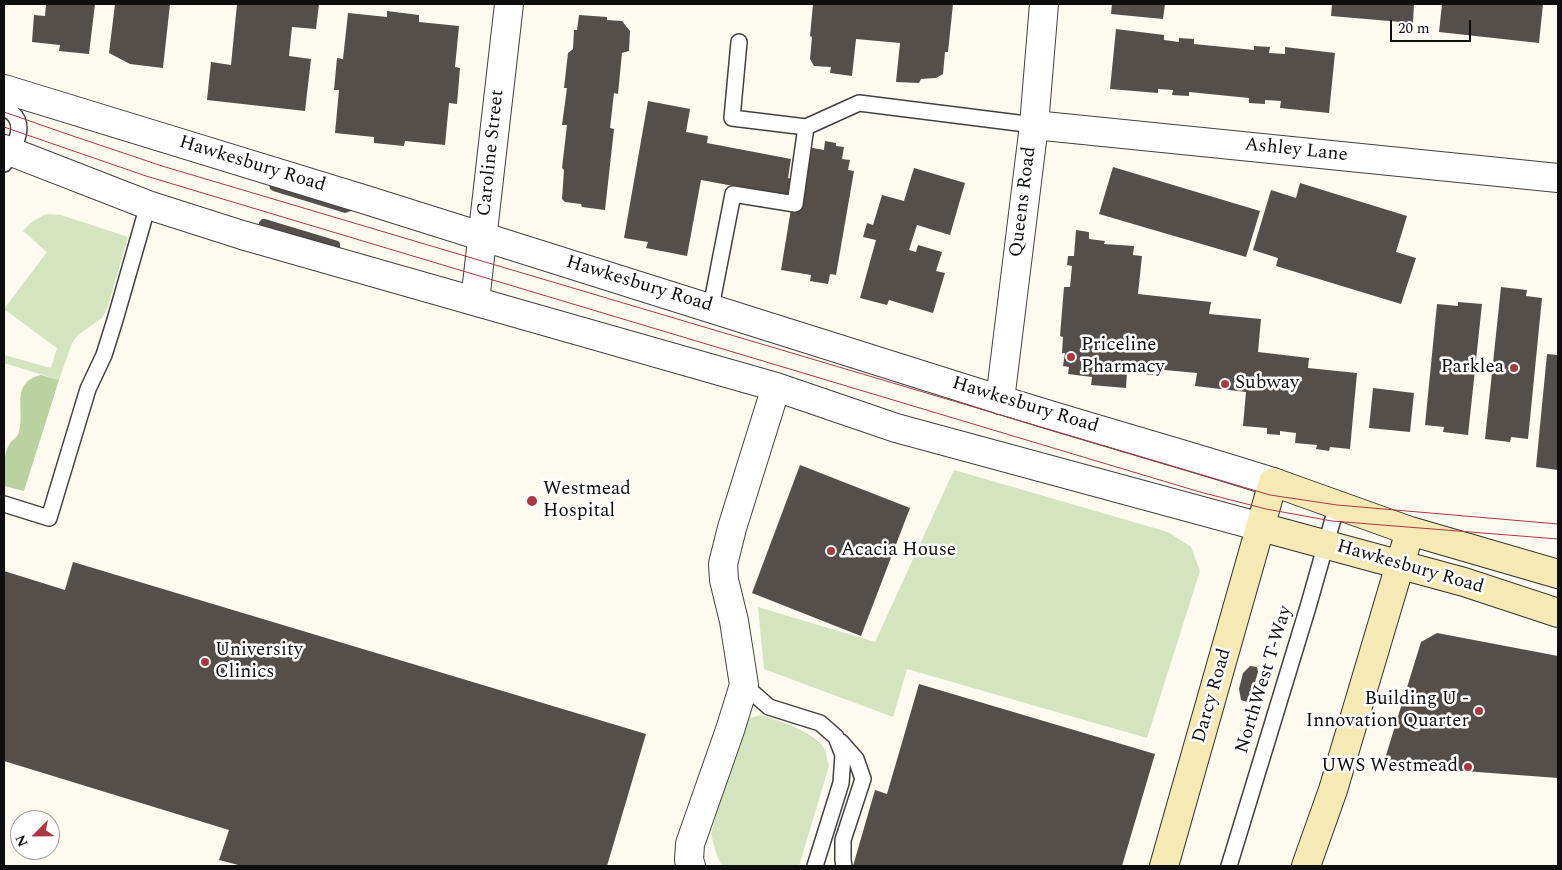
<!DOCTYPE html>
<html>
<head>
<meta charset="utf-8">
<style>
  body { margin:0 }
  #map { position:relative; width:1562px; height:870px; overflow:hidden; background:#fdfaf0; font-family:Spectral,serif }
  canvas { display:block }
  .frame { position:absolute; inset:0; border:5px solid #0e0e0e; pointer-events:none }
  .north { position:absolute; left:10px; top:810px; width:50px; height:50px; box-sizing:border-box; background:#fff; border:1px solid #9f9f9f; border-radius:50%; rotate:247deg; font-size:14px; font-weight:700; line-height:20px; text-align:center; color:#0e0e0e }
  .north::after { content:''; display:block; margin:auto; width:18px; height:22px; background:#ac3743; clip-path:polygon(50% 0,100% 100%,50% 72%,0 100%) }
  .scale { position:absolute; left:1390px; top:20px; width:81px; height:22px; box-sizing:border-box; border:2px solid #0e0e0e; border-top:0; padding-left:6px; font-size:15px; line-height:18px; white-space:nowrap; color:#0e0e0e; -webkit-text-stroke:4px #fff; paint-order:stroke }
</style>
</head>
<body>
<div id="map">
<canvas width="1562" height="870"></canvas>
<div class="frame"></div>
<div class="north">N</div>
<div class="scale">20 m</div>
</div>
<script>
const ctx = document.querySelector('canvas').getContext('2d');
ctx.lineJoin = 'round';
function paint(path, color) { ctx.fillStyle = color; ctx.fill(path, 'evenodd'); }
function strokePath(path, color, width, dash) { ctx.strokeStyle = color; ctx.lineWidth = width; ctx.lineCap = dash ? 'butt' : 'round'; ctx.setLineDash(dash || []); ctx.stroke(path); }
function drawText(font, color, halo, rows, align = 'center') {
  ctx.font = font + ' Spectral,serif'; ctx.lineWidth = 5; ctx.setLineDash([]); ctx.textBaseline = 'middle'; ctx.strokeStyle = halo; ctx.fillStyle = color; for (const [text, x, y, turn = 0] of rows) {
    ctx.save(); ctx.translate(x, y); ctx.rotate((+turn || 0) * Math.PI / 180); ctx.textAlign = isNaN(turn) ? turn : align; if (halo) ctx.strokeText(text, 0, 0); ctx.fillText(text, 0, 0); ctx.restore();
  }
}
paint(new Path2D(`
  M46,214L61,215L128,237L108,306L102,318L78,335L72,343L59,380L4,363V355L51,368L57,348L4,309L47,252L23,231C30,222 37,219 46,214Z
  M954,470L1168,532L1191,547L1200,571L1147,738L907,669L893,717L764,669L758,607L875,642Z
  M760,715C777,720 817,732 825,750C827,755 827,761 829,766L799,866H722L717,856L711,834L741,724L744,720Z`), '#d3e4be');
paint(new Path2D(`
  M41,375L59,380L24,491L4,486C4,472 2,456 10,443C12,440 16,438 18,435C27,412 8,383 41,375Z`), '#b9d29f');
paint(new Path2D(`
  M46,4H95L89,54L59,51L60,45L32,42L34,15L45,16Z
  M115,4H170L163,68L130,64L109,53Z
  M237,4H319L316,29L292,27L289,56L311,59L305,111L207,100L211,62L231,65Z
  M813,4H953L948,52H945L943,74L936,78L921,79L919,83L896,82L900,43L856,39L852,76L830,73L831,67L814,66L810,59L812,37L810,36Z
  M1112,4H1165L1163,19L1111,14Z
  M1332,4H1414L1413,23L1331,16Z
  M1442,4H1543L1539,43L1439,32Z
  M387,11L419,15V22L459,26L455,67L460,68L457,104L449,103L445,145L405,141L404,146L374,143V137L335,133L339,90H334L337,58L343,59L348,13L387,17Z
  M579,15L607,17V20L622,21L630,31L629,51L622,53L618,94L614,93L610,128L614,129L605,210L582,207L581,204L565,202L562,199L564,170L562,168L567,125H562L567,88H564L568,53L573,49L574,30H577Z
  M1116,29L1164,35V40L1179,42V38L1194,39V44L1254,50V46L1270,47L1269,53L1285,54V47L1335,53L1329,113L1280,108L1281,101L1265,100V104L1249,103V98L1189,92V96L1172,95L1173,90L1158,89V93L1110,89Z
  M648,101L690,109L686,132L708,136L707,143L791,159L788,178L796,180L802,146L824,150L825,141L836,143V146L844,147L842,159L850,160L848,170L854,171L836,275L830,274L828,284L810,281L811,275L781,270L793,197L701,180L687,256L646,248L648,242L624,238Z
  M1113,167L1260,211L1246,257L1099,214Z
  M914,168L965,183L950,235L917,225L909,250L916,252L918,245L942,252L936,271L945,273L933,313L889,300L887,305L860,298L876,240L863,237L867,223L873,225L882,195L904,201Z
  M1300,183L1407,216L1396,252L1416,258L1401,304L1276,266L1278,258L1253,250L1271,190L1296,198Z
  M269,184L352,208L351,211L345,213L273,191L270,189Z
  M262,219H265L338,241L340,243V249L259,226V222Z
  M1076,230L1089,232V239L1105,241L1104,244L1134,246L1133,255L1142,256L1138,294L1211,302L1209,314L1261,319L1258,352L1309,358L1308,368L1357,373L1350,449L1330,447L1329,451L1316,449L1317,445L1295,443L1296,433L1280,431V435L1267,434V428L1243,426L1246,392L1195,386L1197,373L1154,369L1153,375L1127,372L1126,388L1091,385L1092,377L1068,374L1069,367L1063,366L1065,353H1062L1063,337L1060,336L1064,287H1070L1072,266L1067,265L1068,256H1074Z
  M1501,287L1527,290L1526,296L1542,298L1528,439L1511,437L1510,442L1485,439Z
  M1458,302L1482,304L1468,435L1443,432L1444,427L1425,425L1437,304L1458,306Z
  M1547,354L1558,355V470L1536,467Z
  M1373,388L1414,393L1410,432L1369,428Z
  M800,465L910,508L861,636L752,593Z
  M73,562L646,734L607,866H242L219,860L229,830L4,761V571L65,590Z
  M1437,633L1558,656V778L1383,765L1421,642Z
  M1250,666L1257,667L1258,672L1250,699L1247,702L1241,700L1239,689L1243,673Z
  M919,684L1155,754L1122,866H853L875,790L887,794Z`), '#554f4b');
const lane = new Path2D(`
  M739,42L732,118L806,127L859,103L1034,125
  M4,108C31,120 15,147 4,164
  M711,307L733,194L795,204L806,127
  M4,504L49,518L88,389L104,355L115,320L148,205
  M744,685L769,707L820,723L836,737L843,755L841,783L815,866
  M841,742L856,759L863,779L843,840V860L844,866
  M1229,866L1308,607L1337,505`);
const street = new Path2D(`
  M4,89C336,190 668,293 998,399C1090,428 1182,453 1273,482
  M1034,125L1558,178
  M4,149L148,205L242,235L776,387L896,428L1261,527
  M475,301L509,4
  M1000,400L1034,125L1044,4
  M691,866L689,860L690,844L730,730L744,685L734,621L724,580L723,564L732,528L776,387`);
const secondary = new Path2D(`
  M1261,527L1464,582L1558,613
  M1164,866L1273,482L1410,531L1558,574
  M1306,866L1333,790L1410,531`);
strokePath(lane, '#414141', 18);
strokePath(street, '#414141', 30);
strokePath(secondary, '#303030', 30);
strokePath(lane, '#fff', 15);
strokePath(street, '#fff', 28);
strokePath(secondary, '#f5eab3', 28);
strokePath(new Path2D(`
  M4,112L67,134L162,166L1270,495L1337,505L1558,524
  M4,127L146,176L1200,492L1266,509L1332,521L1558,539`), '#ac3743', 1);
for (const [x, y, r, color] of [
  [1071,357,5,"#ac3743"],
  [1514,368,5,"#ac3743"],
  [1225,384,5,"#ac3743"],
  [532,501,6,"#ac3743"],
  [831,551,5,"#ac3743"],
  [205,662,5,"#ac3743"],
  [1479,711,5,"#ac3743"],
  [1468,767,5,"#ac3743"]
]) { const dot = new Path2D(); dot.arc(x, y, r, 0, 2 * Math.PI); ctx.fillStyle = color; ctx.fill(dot); strokePath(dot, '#fff', 2); }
drawText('19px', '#0e0e0e', '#fff', [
  ["Ashley Lane",1296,151,6],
  ["Caroline Street",492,153,-84],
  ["Hawkesbury Road",252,165,17],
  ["Queens Road",1024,202,-83],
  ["Hawkesbury Road",639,285,17],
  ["Hawkesbury Road",1025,406,17],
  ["Hawkesbury Road",1410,568,16],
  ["NorthWest T-Way",1265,680,-73],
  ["Darcy Road",1213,696,-74]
]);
drawText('19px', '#0e0e0e', '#fff', [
  ["Priceline",1081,346],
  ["Pharmacy",1081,368],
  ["Parklea",1504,368,"right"],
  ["Subway",1235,384],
  ["Westmead",543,490],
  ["Hospital",543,512],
  ["Acacia House",841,551],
  ["University",215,651],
  ["Clinics",215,673],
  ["Building U -",1469,700,"right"],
  ["Innovation Quarter",1469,722,"right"],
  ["UWS Westmead",1458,767,"right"]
], 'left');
</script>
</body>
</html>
